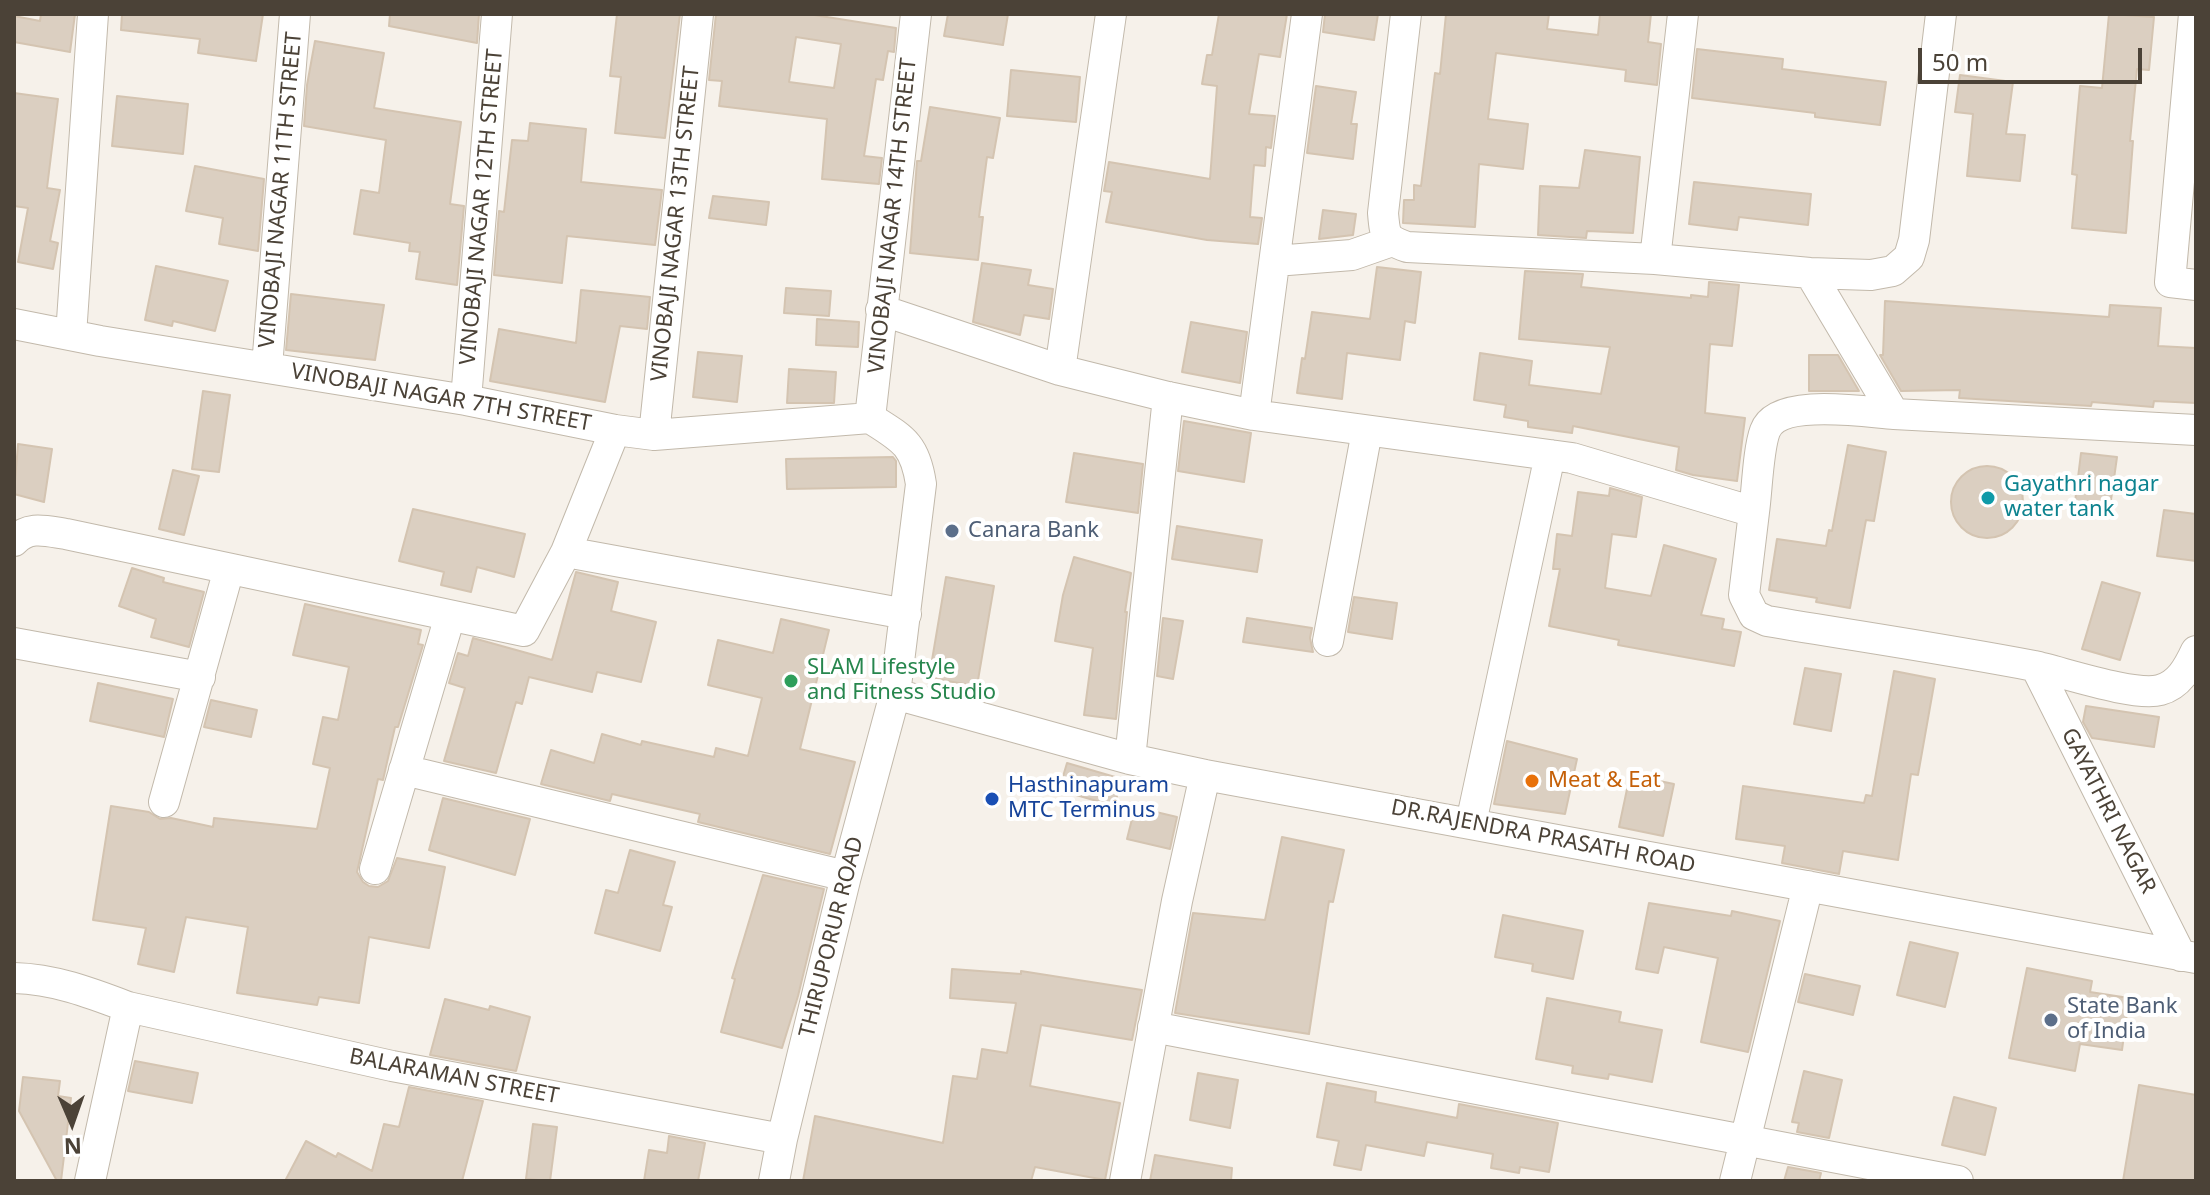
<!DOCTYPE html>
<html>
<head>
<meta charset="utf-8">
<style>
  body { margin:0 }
  #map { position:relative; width:2210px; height:1195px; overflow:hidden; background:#f6f1ea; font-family:"Noto Sans",sans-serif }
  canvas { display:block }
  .frame { position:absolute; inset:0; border:16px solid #4b4237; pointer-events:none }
  .north { position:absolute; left:32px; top:1083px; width:80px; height:80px; -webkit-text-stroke:6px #fff; paint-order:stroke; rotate:178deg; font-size:22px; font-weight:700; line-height:32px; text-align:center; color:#4b4237 }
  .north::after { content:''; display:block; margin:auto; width:28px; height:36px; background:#4b4237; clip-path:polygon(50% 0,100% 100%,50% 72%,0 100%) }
  .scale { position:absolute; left:1918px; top:48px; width:224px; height:36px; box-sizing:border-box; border:4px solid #4b4237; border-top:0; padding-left:10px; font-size:24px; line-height:28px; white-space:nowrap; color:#4b4237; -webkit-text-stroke:6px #fff; paint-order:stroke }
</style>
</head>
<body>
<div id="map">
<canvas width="2210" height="1195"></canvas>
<div class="frame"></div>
<div class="north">N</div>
<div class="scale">50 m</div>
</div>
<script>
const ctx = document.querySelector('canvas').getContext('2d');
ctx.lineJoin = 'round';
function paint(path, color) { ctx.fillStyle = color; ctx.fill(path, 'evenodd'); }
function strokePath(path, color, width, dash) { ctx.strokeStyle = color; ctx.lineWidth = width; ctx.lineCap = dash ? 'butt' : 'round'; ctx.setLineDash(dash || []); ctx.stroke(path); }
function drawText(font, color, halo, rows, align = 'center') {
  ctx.font = font + ' "Noto Sans",sans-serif'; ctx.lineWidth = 8; ctx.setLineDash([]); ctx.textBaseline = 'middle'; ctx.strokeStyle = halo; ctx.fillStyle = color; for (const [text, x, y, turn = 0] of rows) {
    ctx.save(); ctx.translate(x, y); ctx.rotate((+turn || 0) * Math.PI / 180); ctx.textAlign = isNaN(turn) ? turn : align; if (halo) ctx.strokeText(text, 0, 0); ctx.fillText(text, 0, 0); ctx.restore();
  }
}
const building = new Path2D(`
  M41,14H75L70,52L14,42V16L40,21Z
  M122,14H263L256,61L198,53L200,39L121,30Z
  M390,14H479L477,43L389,26Z
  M617,14H680L665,138L615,133L621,77L610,76Z
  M716,14H808L896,28L894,52L888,51L883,80L876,79L864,156L882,158L879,184L822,179L827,119L719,106L722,81L709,80ZM796,37L841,44L834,88L789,82Z
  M948,14H1008L1003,45L944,36Z
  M1219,14H1287L1280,57L1259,54L1249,114L1275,116L1271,148L1266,147L1265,166L1254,165L1250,217L1262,218L1258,244L1207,240L1106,222L1112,192L1104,191L1109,162L1210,179L1217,86L1202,84L1207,55H1212Z
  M1325,14H1378L1374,40L1323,32Z
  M1446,14H1549L1547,29L1598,35L1600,14H1651L1648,42L1661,44L1657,85L1625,81L1626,70L1496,53L1488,119L1528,124L1523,169L1479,164L1475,227L1403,223L1404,200H1414V185L1421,186L1435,73L1440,74Z
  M2109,14L2154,17L2149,70L2137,69L2130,141H2133L2126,233L2072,228L2077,175L2072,174L2080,86L2102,88Z
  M315,41L384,53L374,108L461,122L450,204L464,206L457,285L416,279L420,252L409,251L410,243L354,234L361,190L379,193L386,140L304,126L307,85Z
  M1697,49L1783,59L1782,69L1886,82L1880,125L1815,117V113L1692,98Z
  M1011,70L1080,77L1076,122L1007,116Z
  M1960,75L2013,82L2006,134L2025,135L2020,181L1967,176L1973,114L1955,112Z
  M1316,86L1356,92L1351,124H1357L1353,159L1307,153Z
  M14,93L58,99L47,188L60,190L50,241L58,243L53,269L18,262L28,208L14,206Z
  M117,96L188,104L183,154L112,146Z
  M930,107L1000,118L993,158L987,157L979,217H983L978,260L910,253L917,161H921Z
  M530,123L586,129L581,182L662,190L655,245L567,236L562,283L494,275L499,211L504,212L512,140L528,141Z
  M1585,150L1640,157L1633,233L1587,231L1586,238L1538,235L1540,186L1579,188Z
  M195,166L264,179L258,251L219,244L223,218L186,211Z
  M1694,182L1811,194L1808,225L1739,217L1737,230L1689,224Z
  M713,196L769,202L766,225L709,218Z
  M1323,210L1356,214L1353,235L1319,239Z
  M982,263L1031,270L1028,285L1053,289L1049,319L1024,315L1020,335L973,322Z
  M156,266L228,281L215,331L173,321L172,326L145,320Z
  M1377,267L1421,272L1415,323L1405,321L1400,360L1347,353L1342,399L1297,393L1302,358L1305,359L1312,312L1370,319Z
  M1525,271L1583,274L1581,287L1691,298V295L1708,297L1709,282L1739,285L1732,346L1710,344L1705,413L1745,418L1737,481L1693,475L1676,470L1679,447L1573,426L1572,433L1528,427V421L1504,417L1506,405L1474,400L1480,353L1532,361L1529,385L1601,394L1610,347L1519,339Z
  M786,288L831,291L829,316L784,313Z
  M581,290L650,297L647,329L620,326L605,402L490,381L499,329L576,343Z
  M291,294L384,305L375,360L286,350Z
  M1885,301L2109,317L2110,305L2161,308L2158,346L2196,348V403L2154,401L2153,407L2092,402L2091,406L1959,398L1960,390L1901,391L1880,355H1883Z
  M817,319L859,322L858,347L816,345Z
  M1191,322L1247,332L1240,383L1182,372Z
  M698,352L742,356L737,402L693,397Z
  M1809,355H1838L1859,391H1809Z
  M789,369L836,372L834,403H787Z
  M203,391L230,395L219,472L192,469Z
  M1184,421L1251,433L1244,482L1178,471Z
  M18,444L52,449L44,502L14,494Z
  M1848,445L1886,452L1874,521L1866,520L1850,608L1816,602L1817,598L1769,590L1777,539L1826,546L1829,530L1832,531Z
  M1074,453L1143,464L1138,513L1066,502Z
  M2081,453L2117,457L2110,507L2075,502Z
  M893,457L896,461V487L787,489L786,459Z
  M1951 502a36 36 0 1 1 72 0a36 36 0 1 1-72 0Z
  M173,470L199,476L184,535L159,529Z
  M1610,488L1642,497L1636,537L1612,534L1605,588L1651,596L1664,545L1716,559L1701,615L1724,619L1722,629L1741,632L1734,666L1618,645L1619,640L1549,626L1560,569H1553L1557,534L1572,536L1578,492L1609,496Z
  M413,509L525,534L514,577L477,567L471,592L441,585L444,572L399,561Z
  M2164,510L2196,514V561L2157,556Z
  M1177,526L1262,540L1257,572L1172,559Z
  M1074,557L1131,573L1125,612H1127L1116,719L1084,715L1093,648L1055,641L1063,595Z
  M132,568L164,578L163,582L204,592L189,647L151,637L156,619L119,606Z
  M576,572L618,582L611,611L656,622L641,682L597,672L592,692L529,677L522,704L516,702L496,773L444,761L465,688L449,683L458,653L468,656L473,638L552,660Z
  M946,577L994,586L977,686L929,678Z
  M2102,582L2140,593L2120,660L2082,649Z
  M1354,597L1397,603L1392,639L1348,632Z
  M305,604L421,630L418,644L423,645L398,727H395L383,780L378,779L357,872L363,882L369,886L378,887L388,881L397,858L445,867L429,948L369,937L359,1003L319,997L317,1005L237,993L248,927L186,917L174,972L138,964L146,928L93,920L111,806L149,812L160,819L171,818L213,827L214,818L317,829L330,768L313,764L323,717L338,720L349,667L293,655Z
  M1163,618L1183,621L1173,679L1157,676Z
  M1247,618L1312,628L1310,638L1313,652L1243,642Z
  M781,619L829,630L800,749L855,762L830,854L698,822L700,814L612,794L610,801L541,784L551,750L594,763L602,734L641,745L642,741L714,757L716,748L748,756L762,698L708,685L718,640L773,653Z
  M1805,668L1841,674L1831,731L1794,724Z
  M1894,671L1935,679L1918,775L1911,774L1898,860L1843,851L1839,874L1782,863L1785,846L1736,839L1743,786L1864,803L1866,795L1872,796Z
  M98,683L173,699L164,737L90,721Z
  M211,700L257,710L251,737L204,727Z
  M2086,706L2159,717L2154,747L2092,738L2083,722Z
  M1507,741L1577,759L1565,814L1494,804Z
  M1067,763L1122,779L1114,806L1059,790Z
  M1630,775L1674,784L1663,836L1619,827Z
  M443,798L530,819L515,875L429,850Z
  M1135,807L1177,817L1170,849L1127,839Z
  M1282,837L1344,850L1333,902L1329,901L1309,1034L1175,1013L1193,913L1265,920Z
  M630,850L675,862L663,905L672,907L660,951L595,933L606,890L618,893Z
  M763,875L824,889L798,996L782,1048L721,1032L735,979L732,978Z
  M1649,903L1731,916L1732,911L1780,921L1748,1052L1701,1042L1718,958L1664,947L1658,973L1636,969Z
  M1503,915L1583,931L1573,979L1532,971L1533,964L1495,957Z
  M1910,942L1958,953L1945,1007L1897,995Z
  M2027,968L2092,981L2090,992L2129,998L2122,1050L2080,1044L2075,1071L2009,1058Z
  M952,969L1021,974V971L1142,990L1132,1040L1041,1025L1030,1086L1120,1103L1105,1180L1035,1167L1031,1181H803L815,1116L943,1143L953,1076L977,1079L982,1049L1007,1053L1016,1003L950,998Z
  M1805,974L1860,986L1853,1015L1798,1002Z
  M1547,998L1621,1012L1619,1022L1662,1030L1652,1082L1609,1074L1608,1079L1572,1073L1573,1066L1536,1059Z
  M445,999L489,1010L490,1006L530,1017L516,1071L430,1055Z
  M135,1061L198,1073L192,1103L128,1091Z
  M1804,1071L1842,1080L1829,1138L1797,1132L1799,1123L1792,1122Z
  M1198,1073L1238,1080L1230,1128L1190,1120Z
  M23,1077L60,1081L58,1096L71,1098L61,1181H57L19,1111Z
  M1327,1083L1376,1092L1375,1102L1457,1118L1459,1104L1558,1123L1549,1172L1520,1167L1519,1173L1491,1168L1493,1154L1427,1142L1424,1156L1366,1145L1361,1170L1334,1165L1339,1141L1317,1137Z
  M2139,1085L2196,1095V1181H2123Z
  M409,1087L483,1101L462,1181H285L306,1141L336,1157L338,1153L372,1171L384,1124L399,1127Z
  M1954,1097L1996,1108L1985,1155L1942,1145Z
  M533,1124L557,1127L550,1181L526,1179Z
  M669,1136L705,1143L698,1181H644L649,1150L667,1153Z
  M1155,1155L1232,1168L1231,1181H1150Z
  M1788,1167L1821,1173L1819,1181H1784Z`);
paint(building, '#dbcfc1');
strokePath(building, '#d4c4b1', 2);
const minor = new Path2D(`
  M1406,14L1383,213C1385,236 1385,239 1407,247L1655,259L1810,273L1871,275L1893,271L1909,257L1914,240L1941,14
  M2194,14L2170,282L2196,285
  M1655,259L1683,14
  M1275,261L1352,255L1392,241
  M1810,273L1894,414L2196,430
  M881,310L1060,370L1168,397L1254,415L1572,458L1754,512C1757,491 1758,450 1765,431C1777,397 1865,412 1894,414
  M14,324L100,341L466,400L615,430L654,435L870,418
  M71,335L93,14
  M267,367L295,14
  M1060,370L1111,14
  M466,400L497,14
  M1254,415L1307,14
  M870,418L916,14
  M615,430L566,552L906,614
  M654,435L698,14
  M1754,512L1744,595L1754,615L1767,621C1856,636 1945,649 2034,666C2062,672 2135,697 2160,690C2179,685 2188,668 2196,651
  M14,541C29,525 46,531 66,534L524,631L566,552
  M1328,641L1367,431
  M14,643L200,677
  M2036,667L2181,956
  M895,694L1130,759L1205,775L2196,958
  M1130,759L1168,397
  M404,770L846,876
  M164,802L229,569
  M1471,823L1550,455
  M375,869L450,616
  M14,978C55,979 91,993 128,1007L90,1181
  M128,1007L392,1066L782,1139
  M1153,1027L1958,1181
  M774,1181L782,1139L846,876L895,694L921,484C915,444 903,439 870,418
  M1125,1181L1177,901L1205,775
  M1735,1181L1808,886`);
strokePath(minor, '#c2b9ab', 32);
strokePath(minor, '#fff', 30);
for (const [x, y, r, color] of [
  [1988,498,8,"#0f9aa8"],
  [952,531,8,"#5c6f8a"],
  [791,681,8,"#2e9e5b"],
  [1532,781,8,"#e8710a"],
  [992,799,8,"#1a4fb4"],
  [2051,1020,8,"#5c6f8a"]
]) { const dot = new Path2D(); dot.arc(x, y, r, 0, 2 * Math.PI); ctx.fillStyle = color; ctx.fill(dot); strokePath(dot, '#fff', 3); }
drawText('22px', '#4b4237', '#fff', [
  ["VINOBAJI NAGAR 11TH STREET",281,190,-85],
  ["VINOBAJI NAGAR 12TH STREET",482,207,-85],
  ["VINOBAJI NAGAR 14TH STREET",893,216,-84],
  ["VINOBAJI NAGAR 13TH STREET",676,224,-84],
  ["VINOBAJI NAGAR 7TH STREET",441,398,10],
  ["GAYATHRI NAGAR",2108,811,63],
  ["DR.RAJENDRA PRASATH ROAD",1543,837,11],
  ["THIRUPORUR ROAD",832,937,-76],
  ["BALARAMAN STREET",454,1077,11]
]);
drawText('22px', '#0d838f', '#fff', [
  ["Gayathri nagar",2004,485],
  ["water tank",2004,510]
], 'left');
drawText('22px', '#4e5e75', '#fff', [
  ["Canara Bank",968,531],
  ["State Bank",2067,1007],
  ["of India",2067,1032]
], 'left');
drawText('22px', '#27864d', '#fff', [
  ["SLAM Lifestyle",807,668],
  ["and Fitness Studio",807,693]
], 'left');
drawText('22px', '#c56008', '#fff', [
  ["Meat & Eat",1548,781]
], 'left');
drawText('22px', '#164399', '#fff', [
  ["Hasthinapuram",1008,786],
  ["MTC Terminus",1008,811]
], 'left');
</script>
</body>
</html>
